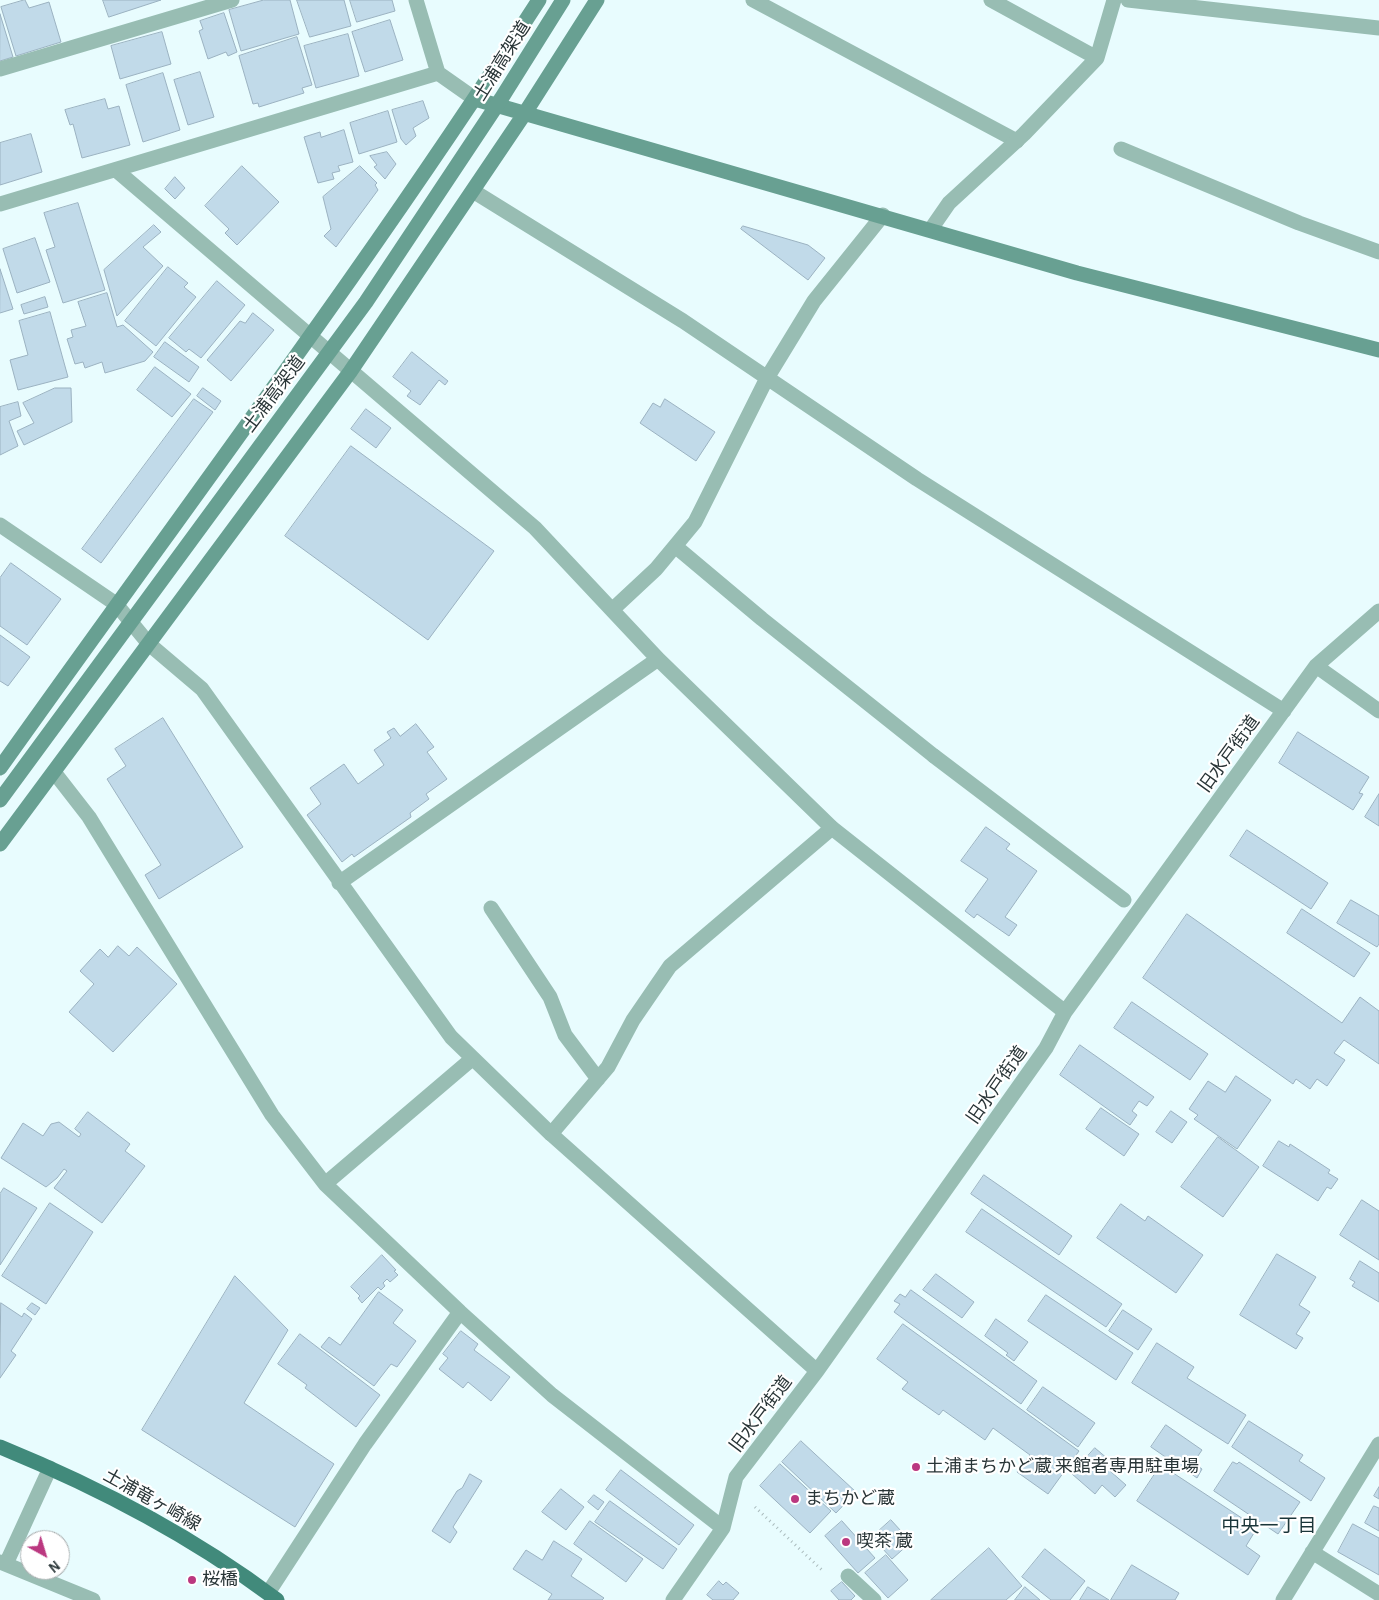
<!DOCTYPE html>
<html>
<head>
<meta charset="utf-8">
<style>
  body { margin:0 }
  #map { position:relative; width:1379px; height:1600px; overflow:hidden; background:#e8fcfe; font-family:"Alegreya Sans",sans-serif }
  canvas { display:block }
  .north { position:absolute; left:20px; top:1530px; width:50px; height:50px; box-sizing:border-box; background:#fff; border:1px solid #a9aeaf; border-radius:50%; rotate:141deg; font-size:14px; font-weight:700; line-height:20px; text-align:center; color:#293537 }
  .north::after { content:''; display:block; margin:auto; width:18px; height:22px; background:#bb3880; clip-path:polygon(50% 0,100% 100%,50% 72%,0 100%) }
</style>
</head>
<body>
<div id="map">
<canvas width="1379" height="1600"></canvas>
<div class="north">N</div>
</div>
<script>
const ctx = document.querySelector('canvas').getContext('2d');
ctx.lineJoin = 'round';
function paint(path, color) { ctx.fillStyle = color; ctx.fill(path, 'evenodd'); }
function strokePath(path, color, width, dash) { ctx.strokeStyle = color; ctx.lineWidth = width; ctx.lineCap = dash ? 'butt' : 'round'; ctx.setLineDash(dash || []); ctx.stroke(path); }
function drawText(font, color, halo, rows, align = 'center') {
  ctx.font = font + ' "Alegreya Sans","Noto Sans JP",sans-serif'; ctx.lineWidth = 4.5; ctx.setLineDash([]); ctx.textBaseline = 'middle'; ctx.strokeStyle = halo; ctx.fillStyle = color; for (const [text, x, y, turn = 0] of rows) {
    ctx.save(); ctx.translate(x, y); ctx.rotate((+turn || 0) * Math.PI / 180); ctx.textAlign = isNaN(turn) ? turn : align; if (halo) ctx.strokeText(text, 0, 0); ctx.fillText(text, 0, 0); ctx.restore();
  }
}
const building = new Path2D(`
  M25,0L29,8L49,2L61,42L16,56L1,7Z
  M103,0H161L109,17Z
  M264,0H290L299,34L241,51L229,10Z
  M297,0H344L351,26L310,37Z
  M350,0H392L395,11L357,22Z
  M224,13L237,52L228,56L226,52L208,59L199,31L203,29L200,21Z
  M0,14L13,57L0,61Z
  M390,20L403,60L365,72L352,32Z
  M162,32L171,64L120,79L111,46Z
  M348,34L359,76L316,88L304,46Z
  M297,37L312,85L302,88L304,93L259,107L258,103L253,104L239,56Z
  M200,72L214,117L188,125L174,80Z
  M163,73L180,130L143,142L126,85Z
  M105,99L108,109L119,106L130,145L82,158L73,124L70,125L65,110Z
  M423,101L429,118L413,128L416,136L406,145L401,139L392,110Z
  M388,111L397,142L359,154L350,123Z
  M344,130L353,162L338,166L340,171L332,173L334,179L318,183L304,137L320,132L321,137Z
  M31,134L42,172L0,185V143Z
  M387,152L396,164L385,179L374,167L377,165L370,156Z
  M242,166L279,202L237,245L225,233L229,229L205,206Z
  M360,166L377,183L375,185L378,190L336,247L324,236L331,229L323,197Z
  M175,177L185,188L175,199L165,189Z
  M78,203L105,290L63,303L46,250L55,247L44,213Z
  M154,225L161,232L143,247L163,266L117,316L104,270Z
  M743,226L808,245L825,258L808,280L741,229Z
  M35,238L50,282L17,293L3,249Z
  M168,267L188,283L184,287L196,297L156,346L125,321Z
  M0,269L13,309L0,313Z
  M217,281L245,305L201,358L189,349L186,352L169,338Z
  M107,293L117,327L123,325L153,352L145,361L105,373L102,362L85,368L83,362L75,364L67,339L73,337L71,330L86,326L78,302Z
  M45,297L48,307L24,314L21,305Z
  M50,312L68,377L18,390L10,360L28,355L19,321Z
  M253,313L274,330L231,381L207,360L240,321L245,323Z
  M165,342L199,367L189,382L154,357Z
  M412,352L448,381L445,385L439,380L420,405L407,396L411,391L393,377Z
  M155,367L191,394L172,417L137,390Z
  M55,388H71L72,422L24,445L17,431L34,423L23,403Z
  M203,388L221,401L215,410L197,396Z
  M194,399L213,412L101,563L82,549Z
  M665,399L715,432L696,461L640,423L653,403L660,407Z
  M18,402L21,416L9,421L18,446L0,455V407Z
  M366,409L391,428L376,448L351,429Z
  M351,446L494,551L428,640L285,536Z
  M11,563L61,599L27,645L0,626V578Z
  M0,635L30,657L8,686L0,681Z
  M163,718L243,847L159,899L145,875L161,865L107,779L126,766L115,749Z
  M416,724L434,747L427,752L447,779L426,794L429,799L410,813L411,817L354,857L352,854L342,862L307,815L321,804L310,788L344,764L358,784L384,765L374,750L391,738L387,732L394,728L400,736Z
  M1298,732L1369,777L1359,793L1363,794L1353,810L1279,763Z
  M1379,794V826L1365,817Z
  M986,827L1010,844L1006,849L1037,871L1005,917L1017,925L1009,936L977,914L974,918L965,911L988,879L961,861Z
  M1247,830L1328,883L1311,909L1230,856Z
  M1351,900L1379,916V944L1377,947L1337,923Z
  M1302,909L1370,953L1354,977L1287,933Z
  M1187,914L1342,1023L1360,997L1379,1011V1064L1344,1040L1334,1053L1345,1060L1327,1086L1317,1079L1310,1089L1296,1079L1293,1084L1143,978Z
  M118,946L129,956L137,947L177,984L113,1052L69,1012L94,984L80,971L100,949L108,957Z
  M1132,1002L1208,1054L1190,1080L1114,1028Z
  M1080,1045L1154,1097L1147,1106L1139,1101L1132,1111L1137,1115L1130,1125L1060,1075Z
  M1236,1076L1271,1100L1237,1149L1194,1119L1198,1115L1189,1109L1208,1081L1225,1092Z
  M1101,1108L1139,1134L1124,1156L1086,1129Z
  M1171,1111L1187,1122L1172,1143L1156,1132Z
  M88,1112L130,1144L125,1151L145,1166L102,1223L54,1188L67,1171L64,1169L57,1178L46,1187L1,1158L23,1123L43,1136L51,1124L59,1122L79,1137L81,1134L75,1129Z
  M1218,1137L1259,1167L1223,1217L1181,1187Z
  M1279,1141L1289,1147L1290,1144L1330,1170L1328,1173L1338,1179L1331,1189L1327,1187L1318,1201L1263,1166Z
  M984,1175L1072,1236L1059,1255L971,1194Z
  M4,1188L37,1208L0,1265V1194Z
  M1362,1200L1379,1211V1260L1340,1235Z
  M50,1203L93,1232L46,1304L2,1276Z
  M1121,1204L1145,1221L1148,1216L1203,1255L1176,1293L1097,1238Z
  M982,1209L1122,1304L1106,1327L966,1232Z
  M1277,1254L1316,1277L1299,1305L1310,1312L1296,1334L1303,1338L1296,1349L1240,1315Z
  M382,1255L396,1270L394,1271L398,1275L390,1282L387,1279L383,1283L385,1286L381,1290L378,1287L362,1303L358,1298L360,1296L351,1287Z
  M1360,1261L1379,1273V1302L1352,1286L1355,1282L1350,1279Z
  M936,1274L974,1302L962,1318L923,1290Z
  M235,1276L288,1330L244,1403L334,1464L295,1527L142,1430Z
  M911,1290L1037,1381L1021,1404L894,1312L900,1304L894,1301L900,1294L905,1297Z
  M379,1292L403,1310L393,1323L416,1341L397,1367L391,1364L374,1386L321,1347L329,1337L340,1345Z
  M1046,1295L1133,1353L1116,1380L1028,1321Z
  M1,1303L22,1317L24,1313L32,1319L11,1351L16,1355L0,1378Z
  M32,1303L40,1308L35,1315L27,1309Z
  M1123,1310L1152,1329L1138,1350L1109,1331Z
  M996,1319L1028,1342L1014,1361L1006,1355L1008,1353L985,1336Z
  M903,1324L1079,1451L1048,1494L1017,1472L1030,1455L993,1428L985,1440L943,1410L939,1415L902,1389L908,1382L877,1359Z
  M461,1331L478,1344L474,1350L510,1377L491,1401L468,1382L463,1388L439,1369L448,1358L443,1354Z
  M300,1334L380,1395L356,1427L305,1388L307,1385L278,1364Z
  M1157,1343L1194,1367L1187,1378L1246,1415L1228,1444L1132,1383Z
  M1043,1387L1095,1423L1078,1447L1027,1410Z
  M1249,1421L1303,1455L1299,1461L1325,1478L1311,1501L1232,1447Z
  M1166,1425L1202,1450L1187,1472L1151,1447Z
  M801,1441L856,1492L836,1513L782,1462Z
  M1095,1448L1115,1465L1110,1471L1126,1485L1115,1497L1102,1485L1095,1494L1072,1474Z
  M1233,1462L1237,1464L1239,1462L1300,1502L1278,1534L1214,1491Z
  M780,1464L831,1511L810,1533L760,1486Z
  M1195,1464L1202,1469L1197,1478L1190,1473Z
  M1161,1465L1257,1528L1246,1546L1260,1556L1248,1575L1137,1501Z
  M621,1470L694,1525L679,1545L606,1490Z
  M470,1474L482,1481L453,1527L457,1532L450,1543L432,1531L457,1491L462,1488Z
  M1379,1487V1499L1374,1496Z
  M561,1489L584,1507L566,1530L542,1512Z
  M594,1495L604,1502L598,1510L588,1502Z
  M610,1501L677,1549L663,1569L595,1522Z
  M1374,1506L1379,1508V1531L1365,1523Z
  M891,1520L911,1542L892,1559L872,1537Z
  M590,1521L643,1559L626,1582L574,1544Z
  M842,1521L875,1558L858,1573L825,1536Z
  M1353,1524L1379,1538V1575L1338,1552Z
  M554,1541L582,1559L571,1576L604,1598L602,1600H548L552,1594L513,1569L526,1550L542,1560Z
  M989,1548L1022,1586L1006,1600H931Z
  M1045,1549L1085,1581L1070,1600H1051L1022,1577Z
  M886,1555L908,1580L888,1598L865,1573Z
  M1132,1565L1179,1593L1175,1600H1111Z
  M719,1581L723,1585L726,1582L739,1593L733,1600H713L707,1595Z
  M842,1582L855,1596L851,1600H839L831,1591Z
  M1025,1587L1040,1600H1015Z
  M1088,1587L1109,1600H1080Z`);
paint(building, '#c1dae9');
strokePath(building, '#9bb2c1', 1);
strokePath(new Path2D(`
  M755,1507L823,1571`), '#aabbbd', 3, [1, 4]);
strokePath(new Path2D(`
  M753,0L1017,141
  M1128,0L1379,28
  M0,69L232,0
  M1121,149L1299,223L1379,252
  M934,756L1124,900
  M491,908L550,997L565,1035L598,1079
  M551,1134L608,1067L633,1020L670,966L832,828
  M848,1576L874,1600`), '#98bdb3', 15);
strokePath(new Path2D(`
  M416,0L438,73
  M991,0L1097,58
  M116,170L535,528L658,659L832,828L1065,1012
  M473,191L683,321L917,479L1284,711
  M0,204L438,73L475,99
  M931,229L949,203L1024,134L1097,58L1114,0
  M0,525L116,604L149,644L202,689L451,1037L551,1134L817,1371
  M675,546L762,619L934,756
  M612,610L656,569L695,522L767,378L814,301L883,215
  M1316,666L1379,711
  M54,772L89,817L272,1115L325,1184L460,1312L552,1395L723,1528
  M339,883L658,659
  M325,1184L473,1058
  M1312,1552L1379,1594
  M0,1562L93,1600
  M6,1564L50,1468
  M268,1593L365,1444L460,1312
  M673,1600L723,1528L736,1477L817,1371L1046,1048L1065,1012L1316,666L1379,611
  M1283,1600L1379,1444`), '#98bdb3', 15);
strokePath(new Path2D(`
  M475,99L1077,273L1379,350
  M0,768C181,513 370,263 539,0
  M0,844L350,372L525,113L597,0`), '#68a092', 15);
strokePath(new Path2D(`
  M0,1447C98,1487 192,1536 277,1600`), '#418a7b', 15);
strokePath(new Path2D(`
  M0,800L366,302L501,99L563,0`), '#68a092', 15);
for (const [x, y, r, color] of [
  [916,1467,5,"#bb3880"],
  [795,1499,5,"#bb3880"],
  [846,1542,5,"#bb3880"],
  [192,1580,5,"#bb3880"]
]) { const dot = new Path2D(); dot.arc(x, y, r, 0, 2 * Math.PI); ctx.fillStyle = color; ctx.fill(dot); strokePath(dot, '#fff', 2); }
drawText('18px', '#293537', '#fff', [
  ["土浦高架道",502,61,-58],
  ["土浦高架道",274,394,-53],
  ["旧水戸街道",1229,754,-54],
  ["旧水戸街道",997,1085,-55],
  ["旧水戸街道",761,1414,-53],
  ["土浦竜ヶ崎線",152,1500,29]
]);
drawText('18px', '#293537', '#fff', [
  ["土浦まちかど蔵 来館者専用駐車場",926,1467],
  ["まちかど蔵",805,1499],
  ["喫茶 蔵",856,1542],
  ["桜橋",202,1580]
], 'left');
drawText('19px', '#1b363a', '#fff', [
  ["中央一丁目",1269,1526]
]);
</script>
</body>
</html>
